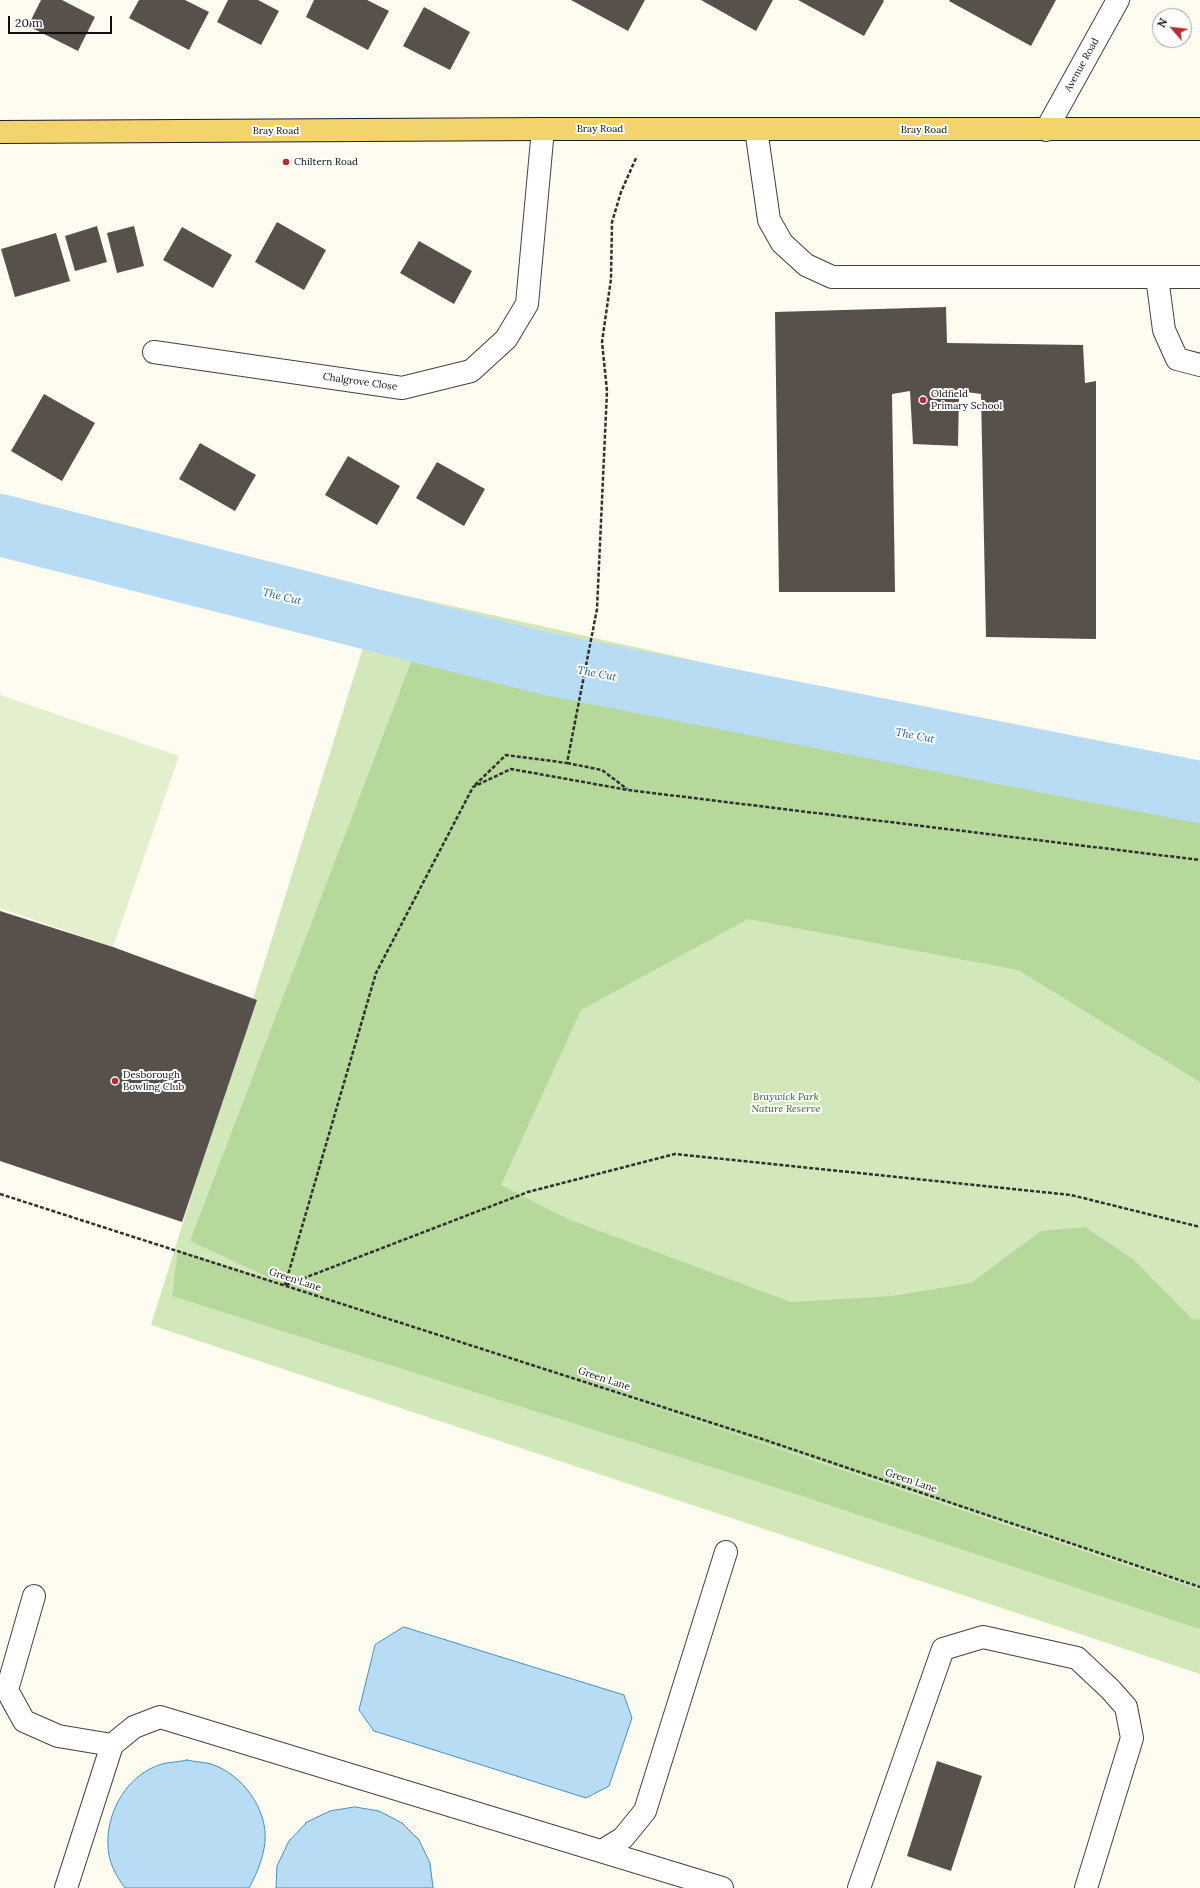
<!DOCTYPE html>
<html>
<head>
<meta charset="utf-8">
<style>
  body { margin:0 }
  #map { position:relative; width:1200px; height:1888px; overflow:hidden; background:#fefcf0; font-family:Lora,serif }
  canvas { display:block }
  .north { position:absolute; left:1152px; top:8px; width:40px; height:40px; box-sizing:border-box; background:#fff; border:1px solid #9f9f9f; border-radius:50%; rotate:298deg; font-size:11px; font-weight:700; line-height:16px; text-align:center; color:#0e0e0e }
  .north::after { content:''; display:block; margin:auto; width:14px; height:18px; background:#b92c31; clip-path:polygon(50% 0,100% 100%,50% 72%,0 100%) }
  .scale { position:absolute; left:8px; top:16px; width:104px; height:18px; box-sizing:border-box; border:2px solid #0e0e0e; border-top:0; padding-left:5px; font-size:12px; line-height:14px; white-space:nowrap; color:#0e0e0e; -webkit-text-stroke:3px #fff; paint-order:stroke }
</style>
</head>
<body>
<div id="map">
<canvas width="1200" height="1888"></canvas>
<div class="north">N</div>
<div class="scale">20 m</div>
</div>
<script>
const ctx = document.querySelector('canvas').getContext('2d');
ctx.lineJoin = 'round';
function paint(path, color) { ctx.fillStyle = color; ctx.fill(path, 'evenodd'); }
function strokePath(path, color, width, dash) { ctx.strokeStyle = color; ctx.lineWidth = width; ctx.lineCap = dash ? 'butt' : 'round'; ctx.setLineDash(dash || []); ctx.stroke(path); }
function drawText(font, color, halo, rows, align = 'center') {
  ctx.font = font + ' Lora,serif'; ctx.lineWidth = 4; ctx.setLineDash([]); ctx.textBaseline = 'middle'; ctx.strokeStyle = halo; ctx.fillStyle = color; for (const [text, x, y, turn = 0] of rows) {
    ctx.save(); ctx.translate(x, y); ctx.rotate((+turn || 0) * Math.PI / 180); ctx.textAlign = isNaN(turn) ? turn : align; if (halo) ctx.strokeText(text, 0, 0); ctx.fillText(text, 0, 0); ctx.restore();
  }
}
paint(new Path2D(`
  M381,590L1200,774V1674L151,1325Z`), '#d2e8bb');
paint(new Path2D(`
  M416,649L1200,819V1082L1018,970L748,919L581,1010L501,1185L570,1220L791,1302L892,1296L971,1283L1041,1231L1085,1227L1134,1260L1192,1319L1200,1320V1586L567,1378L1200,1590V1629L790,1492L172,1296L178,1250L281,1283L190,1241Z`), '#b6d89b');
paint(new Path2D(`
  M0,695L179,756L113,947L0,908Z`), '#e3efcd');
const water = new Path2D(`
  M404,1627L624,1695L632,1718L609,1786L586,1798L374,1731L359,1710L375,1645Z
  M187,1760C195,1762 203,1762 211,1764C242,1774 268,1809 265,1842C263,1859 257,1873 249,1888H125C116,1876 108,1861 108,1846C106,1811 128,1774 162,1764C170,1762 179,1762 187,1760Z
  M355,1807L379,1811L402,1823L419,1840L430,1863L433,1888H276L277,1866L289,1841L307,1822L330,1811Z`);
paint(water, '#b7dcf3');
strokePath(water, '#4191c7', 1);
strokePath(new Path2D(`
  M0,525L543,663L1200,792`), '#b7dcf3', 62);
paint(new Path2D(`
  M41,0H62L95,17L78,51L28,26Z
  M139,0H185L209,12L189,50L129,18Z
  M228,0H258L279,11L261,45L217,22Z
  M314,0H367L389,11L368,50L306,17Z
  M571,0H645L628,31Z
  M701,0H773L756,31Z
  M798,0H883L884,1L864,36Z
  M950,0H1056L1031,46L949,1Z
  M424,7L470,32L450,70L403,46Z
  M277,222L326,250L304,290L255,262Z
  M97,226L107,262L75,271L65,236Z
  M134,226L144,266L117,273L107,233Z
  M182,227L232,255L213,288L163,260Z
  M56,233L70,281L15,297L1,249Z
  M419,241L472,271L454,304L400,273Z
  M946,307L947,343L1083,345L1085,383L1096,381V639L986,637L981,394L959,391L958,446L913,444L910,391L892,394L895,592H779L775,312Z
  M44,394L95,423L62,481L11,451Z
  M200,443L256,475L235,511L179,479Z
  M348,456L400,486L377,525L325,495Z
  M437,462L485,489L464,526L416,498Z
  M0,911L113,947L257,1000L182,1222L0,1161Z
  M937,1761L982,1776L951,1871L907,1856Z`), '#57504b');
const minor = new Path2D(`
  M756,129L769,220L782,243L806,265L832,277H1200
  M1046,130L1118,0
  M1157,277L1164,330L1177,359L1200,365
  M154,352L402,388L471,371L506,339L527,304L543,129
  M34,1596L7,1690L24,1721L58,1736L112,1745
  M602,1851L623,1838L645,1811L726,1552
  M66,1888L112,1745L134,1727L160,1717L722,1888
  M859,1888L943,1649L983,1637L1077,1658L1110,1689L1126,1707L1132,1738L1086,1888`);
const major = new Path2D(`
  M0,132L543,129H1200`);
strokePath(minor, '#414141', 24);
strokePath(major, '#1f1f1f', 24);
strokePath(new Path2D(`
  M567,763L602,770L627,789
  M475,785L506,755L567,763L597,609L607,391L602,342L611,279L612,222L621,192L636,158
  M0,1194L762,1439L1200,1587
  M285,1285L376,973L473,787L511,769L628,790L1200,860
  M286,1285L528,1192L675,1154L1071,1195L1200,1227`), '#303030', 2.5, [4, 2]);
strokePath(minor, '#fff', 22);
strokePath(major, '#f2d36c', 22);
for (const [x, y, r, color] of [
  [286,162,4,"#b92c31"],
  [923,400,4,"#b92c31"],
  [115,1081,4,"#b92c31"]
]) { const dot = new Path2D(); dot.arc(x, y, r, 0, 2 * Math.PI); ctx.fillStyle = color; ctx.fill(dot); strokePath(dot, '#fff', 1.5); }
drawText('10px', '#0e0e0e', '#fff', [
  ["Avenue Road",1082,65,-61],
  ["Bray Road",600,129],
  ["Bray Road",924,130],
  ["Bray Road",276,131],
  ["Chalgrove Close",360,382,8],
  ["Green Lane",295,1280,18],
  ["Green Lane",604,1379,18],
  ["Green Lane",911,1481,19]
]);
drawText('10px', '#0e0e0e', '#fff', [
  ["Chiltern Road",294,162],
  ["Oldfield",931,394],
  ["Primary School",931,406],
  ["Desborough",123,1075],
  ["Bowling Club",123,1087]
], 'left');
drawText('italic 10px', '#2e6421', '#fff', [
  ["Braywick Park",786,1097],
  ["Nature Reserve",786,1109]
]);
drawText('italic 11px', '#1d639b', '#fff', [
  ["The Cut",282,597,14],
  ["The Cut",597,674,11],
  ["The Cut",915,736,11]
]);
</script>
</body>
</html>
